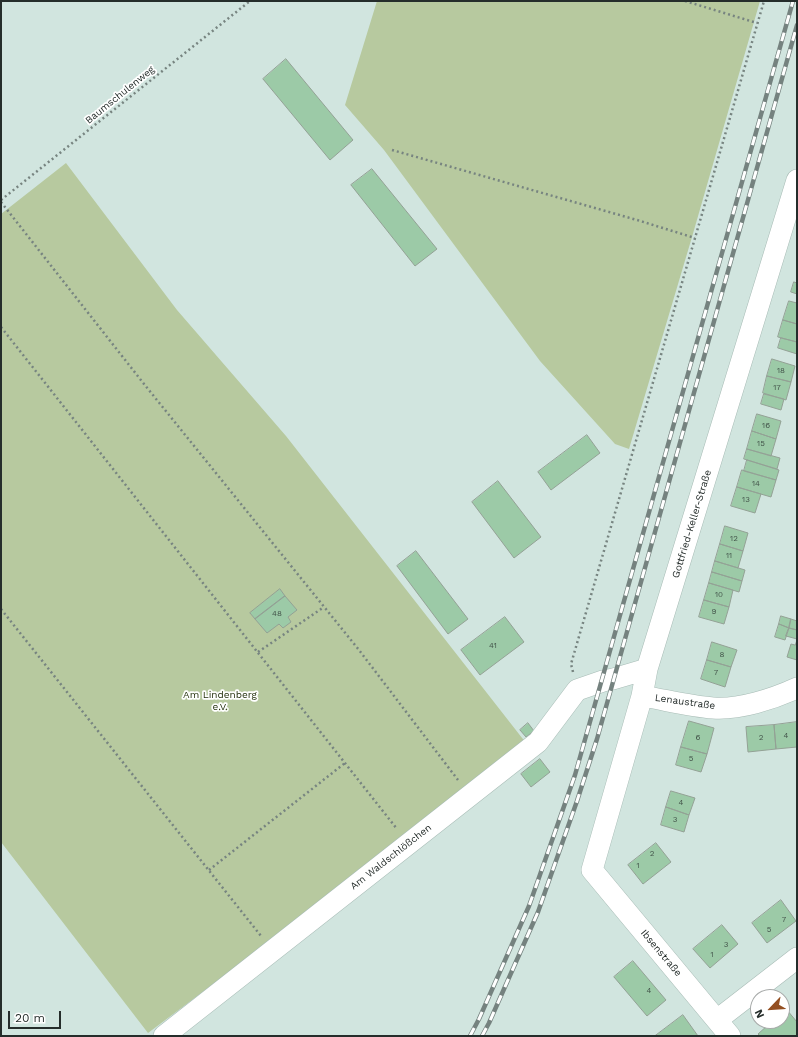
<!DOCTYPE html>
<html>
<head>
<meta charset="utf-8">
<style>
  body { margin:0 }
  #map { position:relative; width:798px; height:1037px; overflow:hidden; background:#d1e5df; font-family:"Work Sans",sans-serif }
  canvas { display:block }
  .frame { position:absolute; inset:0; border:2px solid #252d2b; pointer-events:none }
  .north { position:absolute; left:750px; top:989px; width:40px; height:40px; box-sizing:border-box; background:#fff; border:1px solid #a8abaa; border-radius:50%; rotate:245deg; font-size:11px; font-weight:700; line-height:16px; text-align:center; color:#252d2b }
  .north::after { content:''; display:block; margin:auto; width:14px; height:18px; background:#934f21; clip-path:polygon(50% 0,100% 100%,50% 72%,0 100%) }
  .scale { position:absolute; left:8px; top:1011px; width:53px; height:18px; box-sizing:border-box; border:2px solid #252d2b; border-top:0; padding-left:5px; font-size:12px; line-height:14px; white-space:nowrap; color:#252d2b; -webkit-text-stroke:3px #fff; paint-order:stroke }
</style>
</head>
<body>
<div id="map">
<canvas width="798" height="1037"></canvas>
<div class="frame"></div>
<div class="north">N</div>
<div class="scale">20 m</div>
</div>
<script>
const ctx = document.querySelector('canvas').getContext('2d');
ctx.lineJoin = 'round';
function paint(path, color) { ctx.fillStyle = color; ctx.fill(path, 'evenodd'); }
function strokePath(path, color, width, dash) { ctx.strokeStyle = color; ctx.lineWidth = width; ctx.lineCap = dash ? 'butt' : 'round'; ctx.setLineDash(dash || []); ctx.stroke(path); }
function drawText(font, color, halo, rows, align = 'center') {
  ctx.font = font + ' "Work Sans",sans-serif'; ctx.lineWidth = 3.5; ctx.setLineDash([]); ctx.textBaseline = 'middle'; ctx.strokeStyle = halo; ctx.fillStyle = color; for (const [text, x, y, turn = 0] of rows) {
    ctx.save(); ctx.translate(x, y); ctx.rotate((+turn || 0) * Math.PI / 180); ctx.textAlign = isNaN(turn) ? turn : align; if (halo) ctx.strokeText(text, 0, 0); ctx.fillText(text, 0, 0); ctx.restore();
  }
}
paint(new Path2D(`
  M377,1H760L692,237L629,449L615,444L540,361L384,150L345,105Z
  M66,163L177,310L286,436L526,743L317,906L148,1033L1,842V214Z`), '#b7c99f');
const building = new Path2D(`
  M286,59L353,140L330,160L263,79Z
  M372,169L437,249L415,266L351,185Z
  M794,282L797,283V294L791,292Z
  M789,301L797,303V324L783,320Z
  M783,320L797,324V342L778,337Z
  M781,338L797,342V354L778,348Z
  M772,359L795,366L791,382L767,376Z
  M767,376L791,382L786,400L763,393Z
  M764,394L784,399L781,410L761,404Z
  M757,414L781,421L776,439L752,431Z
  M752,431L776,439L771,456L747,449Z
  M587,435L600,453L551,490L538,472Z
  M747,449L780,458L777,469L744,459Z
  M747,460L779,470L776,480L744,471Z
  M742,470L776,480L771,497L737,487Z
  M498,481L541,537L514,558L472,502Z
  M737,487L761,494L755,513L731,506Z
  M725,526L748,533L743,551L720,544Z
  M720,544L743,551L738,568L715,561Z
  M416,551L468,619L448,634L397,566Z
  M715,561L745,570L742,581L712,572Z
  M712,572L742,581L739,592L709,583Z
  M709,583L733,590L729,607L704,600Z
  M280,589L285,596L255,619L250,613Z
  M285,596L297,610L288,617L291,622L283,628L279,624L267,633L255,619Z
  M704,600L729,607L724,624L699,617Z
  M781,616L791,619L789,628L779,624Z
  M505,617L524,642L480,675L461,650Z
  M791,619L797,621V630L789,628Z
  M779,624L789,628L785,640L775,637Z
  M789,628L797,630V639L786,636Z
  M797,640V660L787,657L791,644L795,645Z
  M712,642L737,650L731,667L707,660Z
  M707,660L731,667L725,687L701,679Z
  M689,721L714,728L707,754L681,747Z
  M797,722V747L776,749L774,725Z
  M528,723L534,731L526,737L520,730Z
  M774,725L776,749L748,752L746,727Z
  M681,747L707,754L701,772L676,765Z
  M540,759L550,772L531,787L521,774Z
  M671,791L695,798L689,815L666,807Z
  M666,807L689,815L684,832L661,825Z
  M656,843L671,862L643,884L628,865Z
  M781,900L796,921L767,943L752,923Z
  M722,925L738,944L710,968L693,949Z
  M633,961L666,1000L647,1016L614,977Z
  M787,1010L797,1022V1034L795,1036H760L758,1034L768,1025L766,1023L769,1021H782V1014Z
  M683,1015L698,1036H655Z`);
paint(building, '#9ccaa7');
strokePath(building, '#93a195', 1);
const street = new Path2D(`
  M642,696C666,700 689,706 713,708C739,710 773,699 797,688
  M717,1020L797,958
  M164,1036L538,742L577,690L603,681L613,679L647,669
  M730,1036L592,870L642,696L647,669L797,180`);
strokePath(street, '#a8bcb6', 22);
strokePath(new Path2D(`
  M685,1L757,23
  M392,150L637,220L695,238
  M1,200L250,1
  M1,202L144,384L359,650L458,780
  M1,327L397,829
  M1,609L261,936
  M258,652L324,607
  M573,672L571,664L764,1
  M209,870L345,763`), '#778480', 2.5, [2, 3]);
strokePath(street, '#fff', 21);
const rail = new Path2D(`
  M470,1036L479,1019L529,906L575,775L793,1
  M482,1036L489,1023L538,912L577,801L597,739L797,25`);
strokePath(rail, '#75827f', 4.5);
strokePath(rail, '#fff', 3, [9]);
drawText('8px', '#43544a', null, [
  ["18",781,371],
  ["17",777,388],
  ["16",766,426],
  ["15",761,444],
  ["14",756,484],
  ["13",746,500],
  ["12",734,539],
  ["11",729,556],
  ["10",719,595],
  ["9",714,612],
  ["48",277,614],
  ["41",493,646],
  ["8",722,655],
  ["7",716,673],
  ["4",786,736],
  ["6",698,738],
  ["2",761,738],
  ["5",691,759],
  ["4",681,803],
  ["3",675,820],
  ["2",652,854],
  ["1",638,866],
  ["7",784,920],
  ["5",769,930],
  ["3",726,945],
  ["1",712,955],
  ["4",649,991]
]);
drawText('10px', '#252d2b', '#fff', [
  ["Baumschulenweg",120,95,-39],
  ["Gottfried-Keller-Straße",692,524,-73],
  ["Lenaustraße",685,702,8],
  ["Am Waldschlößchen",391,857,-38],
  ["Ibsenstraße",661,953,50]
]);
drawText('10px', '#23300c', '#fff', [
  ["Am Lindenberg",220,695],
  ["e.V.",220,707]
]);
</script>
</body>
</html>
